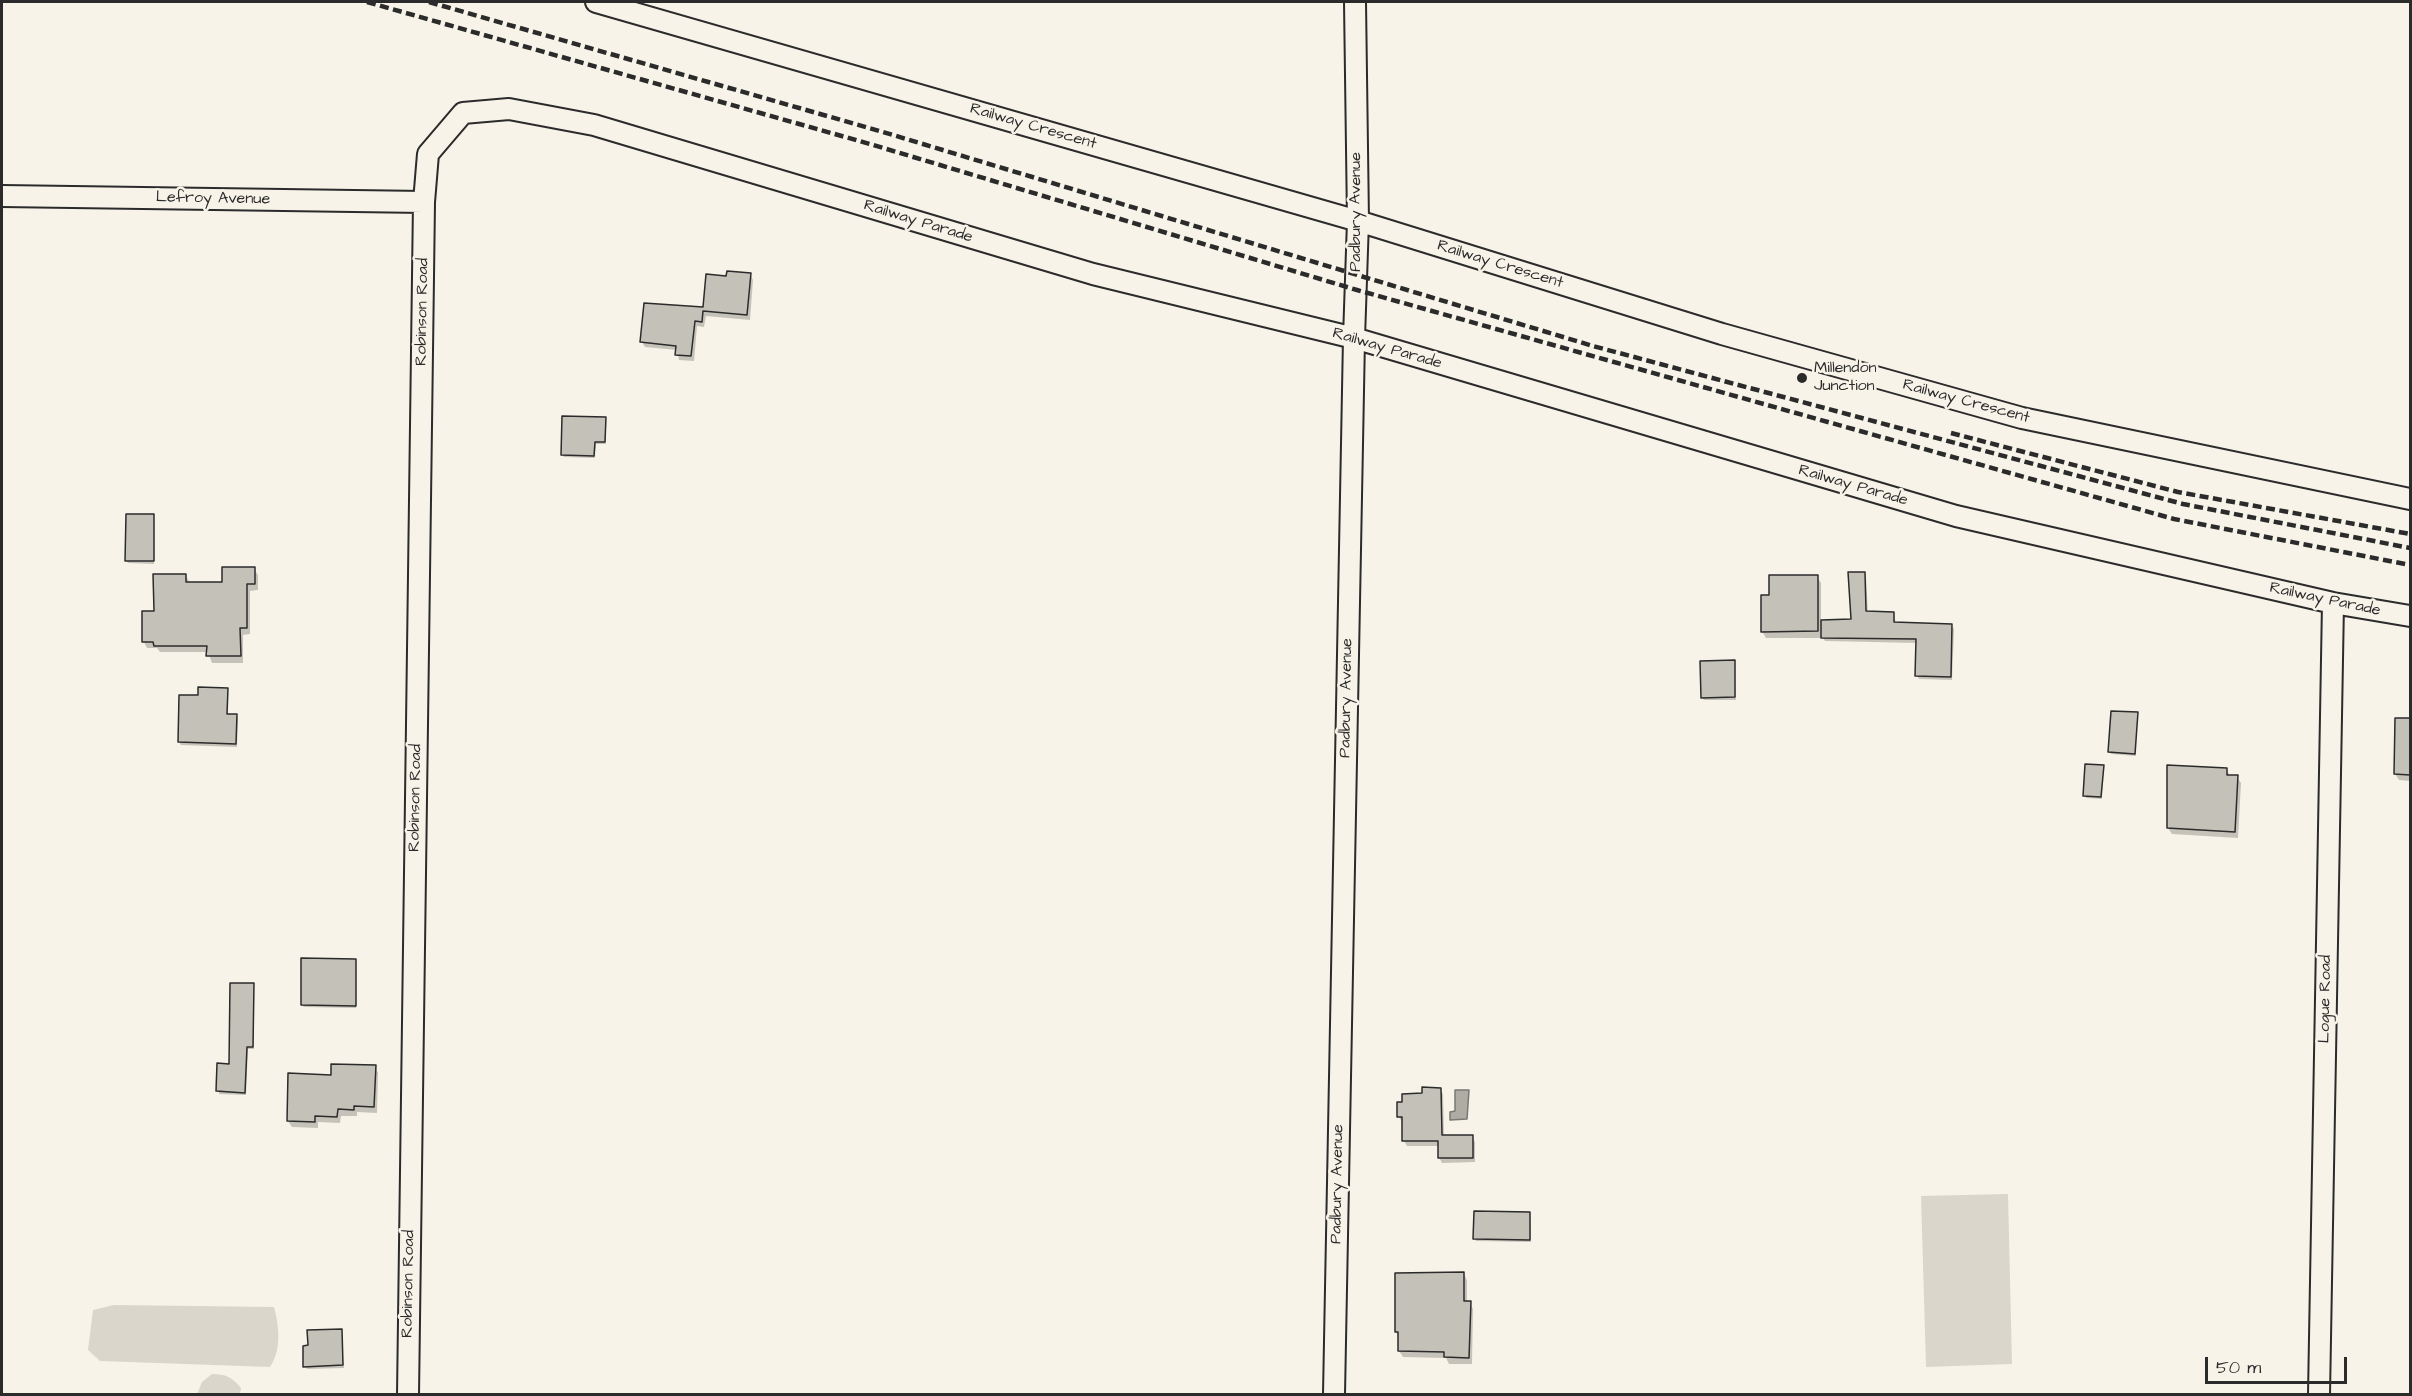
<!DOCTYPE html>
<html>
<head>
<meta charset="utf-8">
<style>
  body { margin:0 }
  #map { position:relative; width:2412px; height:1396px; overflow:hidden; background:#f7f3e8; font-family:"Architects Daughter",sans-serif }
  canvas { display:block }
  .frame { position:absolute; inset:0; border:3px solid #2b2b2b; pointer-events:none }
  .scale { position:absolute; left:2205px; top:1357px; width:142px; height:27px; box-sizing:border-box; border:3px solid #2b2b2b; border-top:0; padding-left:8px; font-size:18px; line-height:21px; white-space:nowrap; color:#2b2b2b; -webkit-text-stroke:4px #f7f3e8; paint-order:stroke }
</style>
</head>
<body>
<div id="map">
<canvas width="2412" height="1396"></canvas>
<div class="frame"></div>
<div class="scale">50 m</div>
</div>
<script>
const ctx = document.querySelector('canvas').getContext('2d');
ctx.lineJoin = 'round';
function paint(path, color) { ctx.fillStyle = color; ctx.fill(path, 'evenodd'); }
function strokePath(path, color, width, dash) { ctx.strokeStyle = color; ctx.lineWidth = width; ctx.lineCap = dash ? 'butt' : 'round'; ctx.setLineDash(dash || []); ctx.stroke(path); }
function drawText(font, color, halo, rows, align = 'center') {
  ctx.font = font + ' "Architects Daughter",sans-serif'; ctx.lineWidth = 5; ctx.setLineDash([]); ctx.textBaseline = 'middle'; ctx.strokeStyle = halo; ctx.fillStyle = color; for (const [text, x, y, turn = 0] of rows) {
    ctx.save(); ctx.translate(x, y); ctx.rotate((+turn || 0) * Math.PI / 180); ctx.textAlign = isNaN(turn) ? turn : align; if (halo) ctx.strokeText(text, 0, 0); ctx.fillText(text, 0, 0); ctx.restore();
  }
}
paint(new Path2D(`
  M2008,1194L2012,1364L1926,1367L1921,1196Z
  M114,1305L274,1307C279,1326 282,1349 270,1367L100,1361L88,1350L93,1310Z
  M212,1374C226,1374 232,1377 241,1388L240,1394H197L202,1382Z`), '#dad6cc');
const water = new Path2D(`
  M1455,1090H1469L1467,1119L1450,1120V1112L1455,1111Z`);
paint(water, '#afaca4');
strokePath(water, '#7a7874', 1.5);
paint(new Path2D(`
  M750,274L753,280L750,320L706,316L704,327L697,326L694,361L679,360L677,350L645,347L642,342L705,309L728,278Z
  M605,418L606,444H596L595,458L564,457L562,455Z
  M154,516V564L128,563L127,561Z
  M254,569L258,575V590L250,591V634L243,635V663H212L208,652H160L157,648H147L144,642L155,612L186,576L190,583H223Z
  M1864,574L1866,578L1868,613H1894L1896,624L1951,625L1954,629L1952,680L1919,679L1917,675L1918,643L1825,641L1823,638H1766L1762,631L1770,596L1817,577L1821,583V621H1852Z
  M1734,662L1736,700H1704L1702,697Z
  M227,689L228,715H236L238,718L237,747L181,745L179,742L199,697Z
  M2137,714L2136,756L2111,754L2110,752Z
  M2396,719L2410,720V781L2399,780L2395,774Z
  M2103,767L2102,799L2086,798L2085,795Z
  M2226,769L2230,776L2237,777L2241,783L2238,838L2172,834L2168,828Z
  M355,960L356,1008L304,1007L302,1005Z
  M253,985L254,1049H248L246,1095L219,1094L218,1065H231Z
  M375,1067L378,1073L377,1113L357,1112V1116H341L340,1123L318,1122V1128L292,1127L288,1121L332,1076Z
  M1440,1089L1443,1094L1444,1136H1472L1475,1142V1162L1442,1163L1439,1157V1146H1407L1404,1141L1402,1122L1399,1117L1424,1095Z
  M1530,1213L1531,1242L1476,1241L1474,1238Z
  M1464,1274L1467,1280V1302H1470L1473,1309L1472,1364H1449L1446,1358L1403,1357L1399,1351L1400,1338L1396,1332Z
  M341,1330L344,1368L307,1369L305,1366Z`), '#0003');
const building = new Path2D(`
  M727,271L751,273L747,315L703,311L702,322L695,321L691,356L675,355L676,346L640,342L644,303L703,307L706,274L726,276Z
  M562,416L606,417L605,442H595L594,456L561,455Z
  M126,514H154V561H125Z
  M222,567H255V584H247V628H240L241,656H206L207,646H154L153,642H142V611H154L153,574H186V582H222Z
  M1848,572H1865L1866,611L1894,612V622L1952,624L1951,677L1915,676L1916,639L1821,638V620L1851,619Z
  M1769,575H1818V631L1761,632V595H1769Z
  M1735,660V697L1701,698L1700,661Z
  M198,687L228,688L227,714H237L236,744L178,742L179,695H198Z
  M2111,711L2138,712L2135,754L2108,752Z
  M2395,718H2410V775L2394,774Z
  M2085,764L2104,765L2101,797L2083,796Z
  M2167,765L2227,768V775H2238L2235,832L2167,828Z
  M301,958L356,959V1006L301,1005Z
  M230,983H254L253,1047H247L245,1093L216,1091L217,1063L229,1064Z
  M331,1064L376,1065L374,1107L354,1106V1110L338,1109L337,1117L315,1116V1122L287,1121L288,1073L331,1075Z
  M1422,1087L1441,1088L1442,1135H1473V1158H1438V1141H1402V1117H1397V1102H1402V1094L1422,1093Z
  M1474,1211L1530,1212V1240L1473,1239Z
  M1464,1272V1301H1471L1469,1358L1444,1357V1352L1398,1351V1332H1395V1273Z
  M342,1329L343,1365L303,1367V1346L308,1345L307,1330Z`);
paint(building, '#c4c1b9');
strokePath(building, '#2b2b2b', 1.5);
const minor = new Path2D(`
  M596,2L1358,221L1722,334L2022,418L2410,499
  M2,196L424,202
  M408,1394L424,202L428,154L463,113L509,109L594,125L1093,274L1354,338L1956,516L2333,603L2410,616
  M1334,1394L1354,338L1358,221L1355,2
  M2319,1394L2333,603`);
strokePath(minor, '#2b2b2b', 24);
strokePath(minor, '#f7f3e8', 20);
strokePath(new Path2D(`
  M367,2L870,144L1357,290L2174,519L2410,565
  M429,2L883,132L1593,346L2183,504L2410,548
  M1951,433L2178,492L2410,534`), '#2b2b2b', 4.5, [9, 4.5]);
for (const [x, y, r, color] of [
  [1802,378,6,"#2b2b2b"]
]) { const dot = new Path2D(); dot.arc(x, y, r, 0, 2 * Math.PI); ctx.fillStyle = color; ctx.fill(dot); strokePath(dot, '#f7f3e8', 2); }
drawText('16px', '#2b2b2b', '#f7f3e8', [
  ["Railway Crescent",1033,127,16],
  ["Lefroy Avenue",213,199,1],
  ["Padbury Avenue",1357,212,-90],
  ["Railway Parade",918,222,17],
  ["Railway Crescent",1500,265,17],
  ["Robinson Road",423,312,-89],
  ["Railway Parade",1387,349,16],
  ["Railway Crescent",1966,402,15],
  ["Railway Parade",1853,486,16],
  ["Railway Parade",2325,600,12],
  ["Padbury Avenue",1347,698,-89],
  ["Robinson Road",416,798,-89],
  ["Logue Road",2326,999,-89],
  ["Padbury Avenue",1338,1184,-89],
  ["Robinson Road",409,1284,-89]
]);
drawText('16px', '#2b2b2b', '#f7f3e8', [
  ["Millendon",1814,369],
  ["Junction",1814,387]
], 'left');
</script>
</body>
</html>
